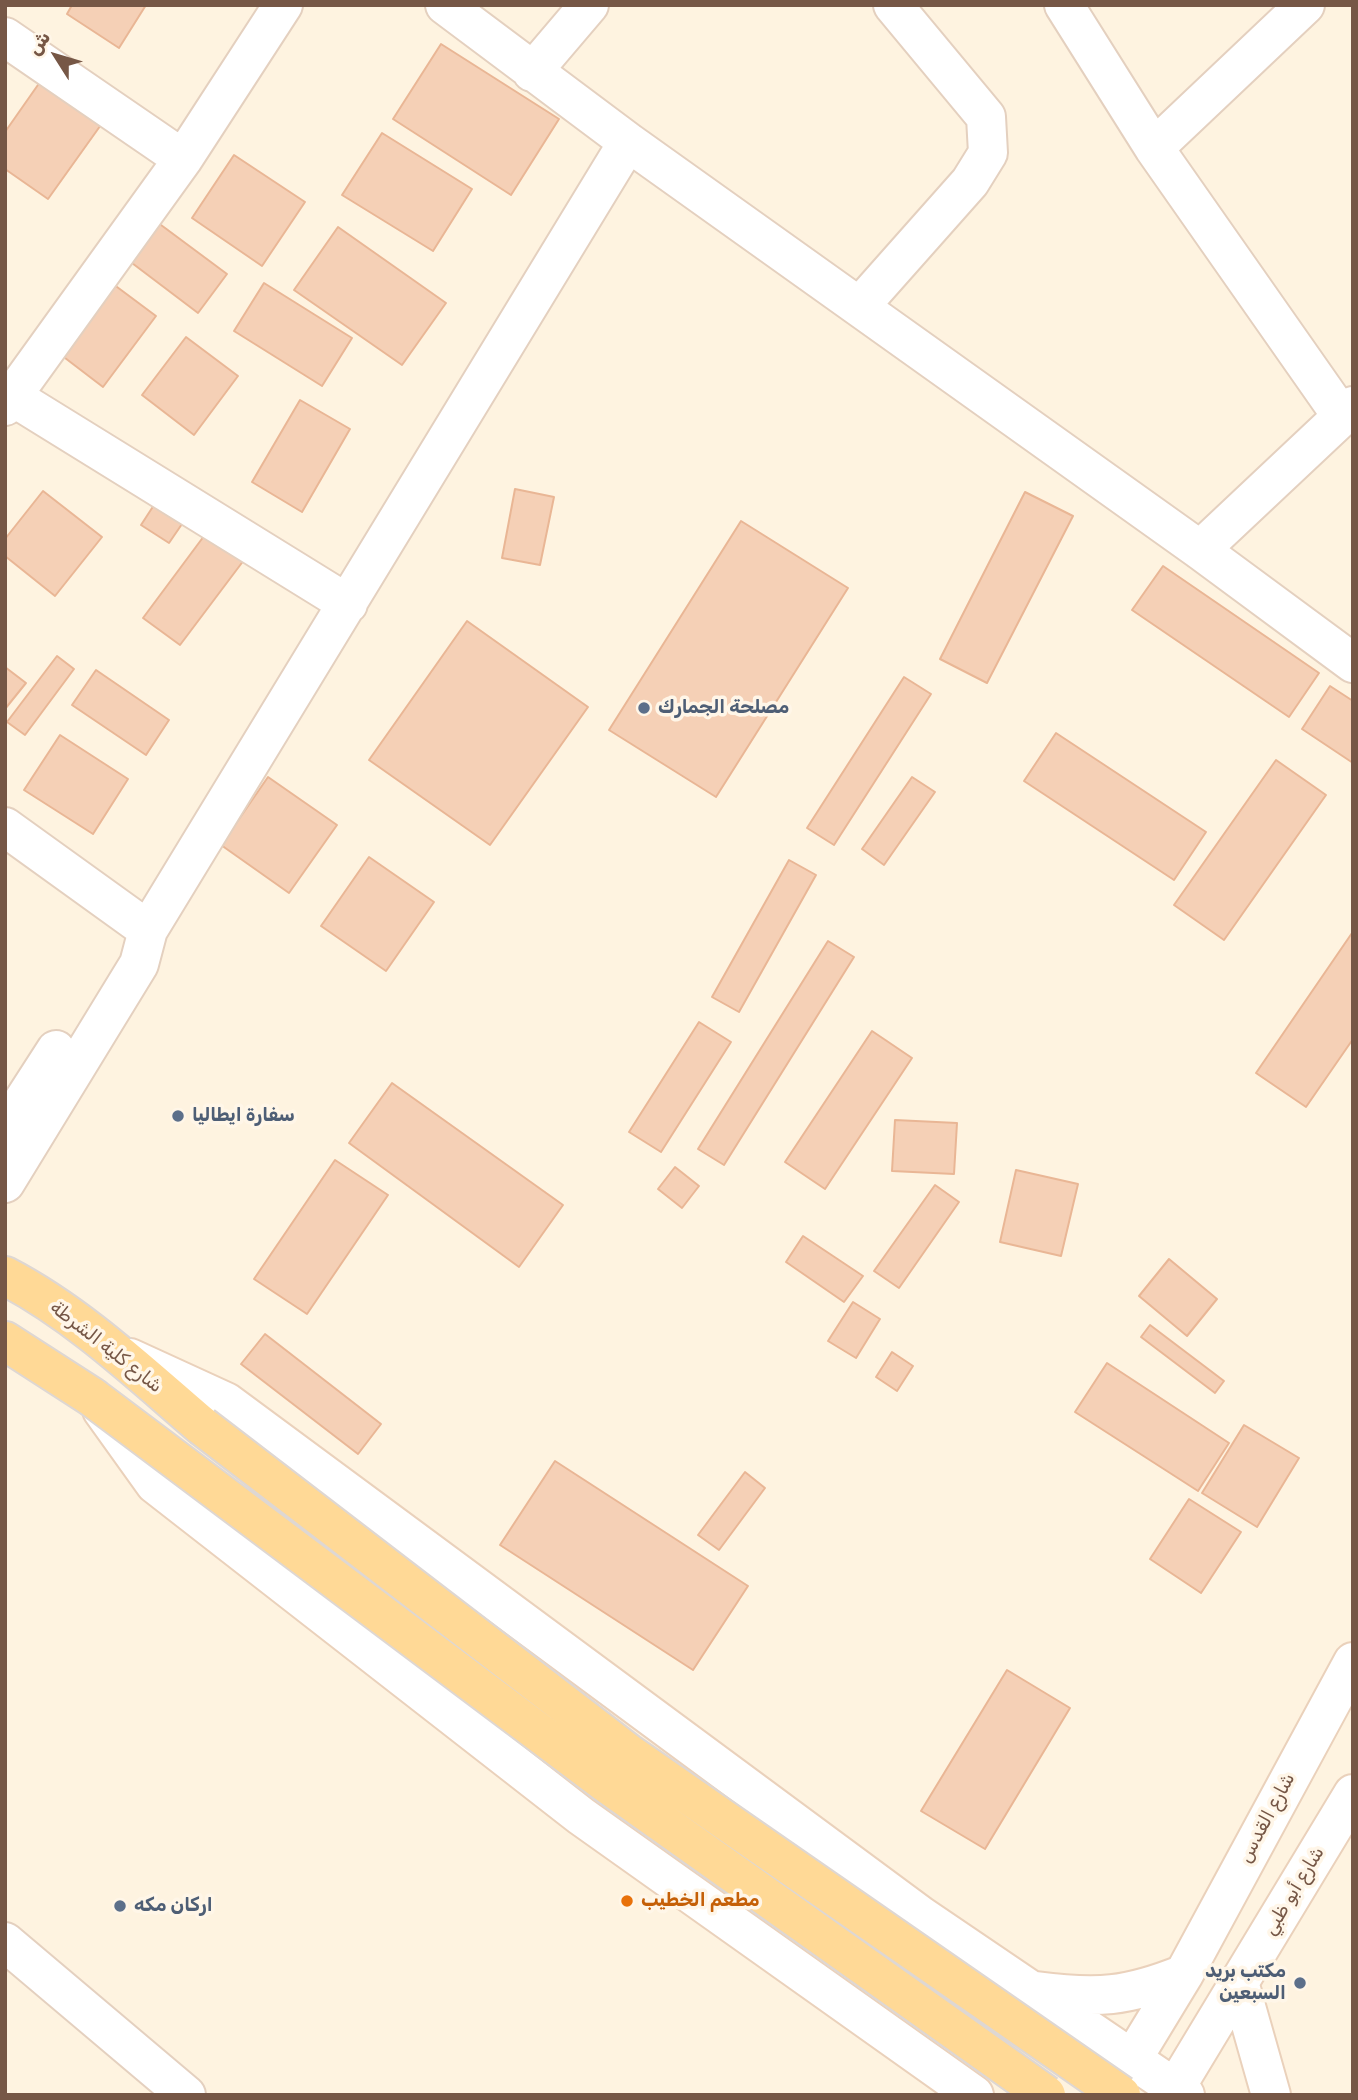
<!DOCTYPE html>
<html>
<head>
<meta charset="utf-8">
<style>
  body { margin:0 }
  #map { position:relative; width:1358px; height:2100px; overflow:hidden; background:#fef3e0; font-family:Rubik,"Noto Naskh Arabic",sans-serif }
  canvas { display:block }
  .frame { position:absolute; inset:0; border:7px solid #765746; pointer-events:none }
  .north { position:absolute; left:21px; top:21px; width:70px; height:70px; -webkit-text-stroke:5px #fff6e8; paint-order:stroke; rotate:307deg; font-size:19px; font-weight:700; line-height:28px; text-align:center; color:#765746 }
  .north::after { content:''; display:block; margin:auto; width:24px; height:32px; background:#765746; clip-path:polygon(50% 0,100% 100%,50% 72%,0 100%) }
</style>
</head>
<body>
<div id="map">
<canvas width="1358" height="2100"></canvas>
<div class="frame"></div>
<div class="north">ش</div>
</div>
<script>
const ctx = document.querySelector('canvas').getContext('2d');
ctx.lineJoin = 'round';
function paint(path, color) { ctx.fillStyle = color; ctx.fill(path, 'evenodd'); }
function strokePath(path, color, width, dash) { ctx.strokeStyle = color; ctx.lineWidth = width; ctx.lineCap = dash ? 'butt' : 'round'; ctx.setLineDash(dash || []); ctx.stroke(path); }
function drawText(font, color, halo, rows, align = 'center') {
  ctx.font = font + ' Rubik,"Noto Naskh Arabic",sans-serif'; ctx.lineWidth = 7; ctx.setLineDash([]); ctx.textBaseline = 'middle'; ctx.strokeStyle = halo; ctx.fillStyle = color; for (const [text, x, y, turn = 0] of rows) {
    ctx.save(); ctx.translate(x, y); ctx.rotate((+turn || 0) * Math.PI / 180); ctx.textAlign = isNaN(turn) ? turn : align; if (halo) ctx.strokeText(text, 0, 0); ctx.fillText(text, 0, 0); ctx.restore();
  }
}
const building = new Path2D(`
  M72,5H146L119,48L67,14Z
  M441,44L559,119L511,195L393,119Z
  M47,72L108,115L48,199L5,169V132Z
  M382,133L472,189L433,251L342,195Z
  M234,155L305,202L262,266L192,218Z
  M157,222L227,274L198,313L128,260Z
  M338,227L446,303L402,365L294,290Z
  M105,278L156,316L103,387L52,348Z
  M264,283L352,338L322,386L234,331Z
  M186,337L238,376L194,435L142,395Z
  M300,400L350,429L302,512L252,482Z
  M515,489L554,497L540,565L502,558Z
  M43,491L102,537L55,596L5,556V539Z
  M1025,492L1073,516L987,683L940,659Z
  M154,505L182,524L169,543L141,525Z
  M741,521L848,588L716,797L609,730Z
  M207,532L244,560L180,645L143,618Z
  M1163,566L1319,673L1289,717L1132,610Z
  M467,621L588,707L490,845L369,760Z
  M57,656L74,669L25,735L7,722Z
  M5,667L26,683L5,709Z
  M96,670L169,720L146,755L72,705Z
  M904,677L931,694L834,845L807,828Z
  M1330,686L1353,701V763L1302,729Z
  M1056,733L1206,832L1174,880L1024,781Z
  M60,735L128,779L93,834L24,790Z
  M1276,760L1326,795L1224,940L1174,905Z
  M268,777L337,825L289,893L221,845Z
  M912,777L935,792L884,865L862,849Z
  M369,857L434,902L386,971L321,926Z
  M789,860L816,875L739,1012L712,997Z
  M1352,933L1353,1039L1306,1107L1256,1073Z
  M828,941L854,957L724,1165L698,1149Z
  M699,1022L731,1042L661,1152L629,1132Z
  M872,1031L912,1058L825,1189L785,1162Z
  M392,1083L563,1205L519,1267L349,1143Z
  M895,1120L957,1123L954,1174L892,1171Z
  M335,1160L388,1195L307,1314L254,1279Z
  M675,1167L699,1186L682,1208L658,1189Z
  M1016,1170L1078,1184L1061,1256L1000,1242Z
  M935,1185L959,1202L899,1288L874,1271Z
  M803,1236L863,1276L844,1302L786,1262Z
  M1169,1259L1217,1299L1187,1336L1139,1296Z
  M853,1302L880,1319L856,1358L828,1341Z
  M1150,1325L1224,1381L1215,1393L1141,1337Z
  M265,1334L381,1424L358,1454L241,1364Z
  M892,1352L913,1366L897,1391L876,1377Z
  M1107,1363L1229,1443L1198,1491L1075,1412Z
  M1244,1425L1299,1458L1257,1527L1202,1493Z
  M555,1461L748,1586L693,1670L500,1545Z
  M745,1472L765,1488L719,1550L698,1535Z
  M1189,1499L1241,1532L1201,1593L1150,1559Z
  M1007,1670L1070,1708L985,1849L921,1811Z`);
paint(building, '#f5d0b6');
strokePath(building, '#e9b695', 2);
const minor = new Path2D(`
  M445,5L628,142L1200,550L1353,663
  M1064,5L1154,148L1341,415
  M5,37L183,159
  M532,72L589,5
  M1154,148L1305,5
  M860,306L970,182L988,153L986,117L893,5
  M5,392L348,604
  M5,406L183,159L283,5
  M1200,550L1353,406
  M5,827L148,930
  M5,1129L56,1050
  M5,1183L139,964L148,930L628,142
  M5,1942L186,2095`);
const secondary = new Path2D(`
  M130,1358L226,1402L921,1916L1185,2095
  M102,1410L155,1484L581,1816L974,2095
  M1239,1982L1271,2095
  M1036,1991C1097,1999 1127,1997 1184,1974
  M1119,2081L1184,1974L1353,1662
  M1171,2095L1353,1794`);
const primary = new Path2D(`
  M5,1276C78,1314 140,1373 202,1426
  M5,1341L92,1397`);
strokePath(minor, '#e4d0bf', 42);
strokePath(secondary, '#ead1bb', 42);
strokePath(primary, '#ded7d3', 42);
strokePath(minor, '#fff', 38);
strokePath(secondary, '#fff', 38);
strokePath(primary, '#ffd996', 38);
const primaryBridge = new Path2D(`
  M92,1397L606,1783L1046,2095
  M202,1426L628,1753L1121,2095`);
strokePath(primaryBridge, '#ded7d3', 42, []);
strokePath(primaryBridge, '#ffd996', 38);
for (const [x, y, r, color] of [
  [644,708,7,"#5c6f8a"],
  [178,1116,7,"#5c6f8a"],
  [627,1901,7,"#e8710a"],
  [120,1906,7,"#5c6f8a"],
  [1300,1983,7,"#5c6f8a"]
]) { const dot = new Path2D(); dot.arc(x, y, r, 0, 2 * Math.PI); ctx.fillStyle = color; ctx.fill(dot); strokePath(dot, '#fff6e8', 2.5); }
drawText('bold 19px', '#4e5e75', '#fff6e8', [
  ["مصلحة الجمارك",658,708],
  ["سفارة ايطاليا",192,1116],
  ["اركان مكه",134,1906],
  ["مكتب بريد",1286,1972,"right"],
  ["السبعين",1286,1994,"right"]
], 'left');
drawText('19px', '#765746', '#fff6e8', [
  ["شارع كلية الشرطة",106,1347,38],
  ["شارع القدس",1267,1818,-62],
  ["شارع أبو ظبي",1294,1891,-59]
]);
drawText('bold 19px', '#c56008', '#fff6e8', [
  ["مطعم الخطيب",641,1901]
], 'left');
</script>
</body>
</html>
